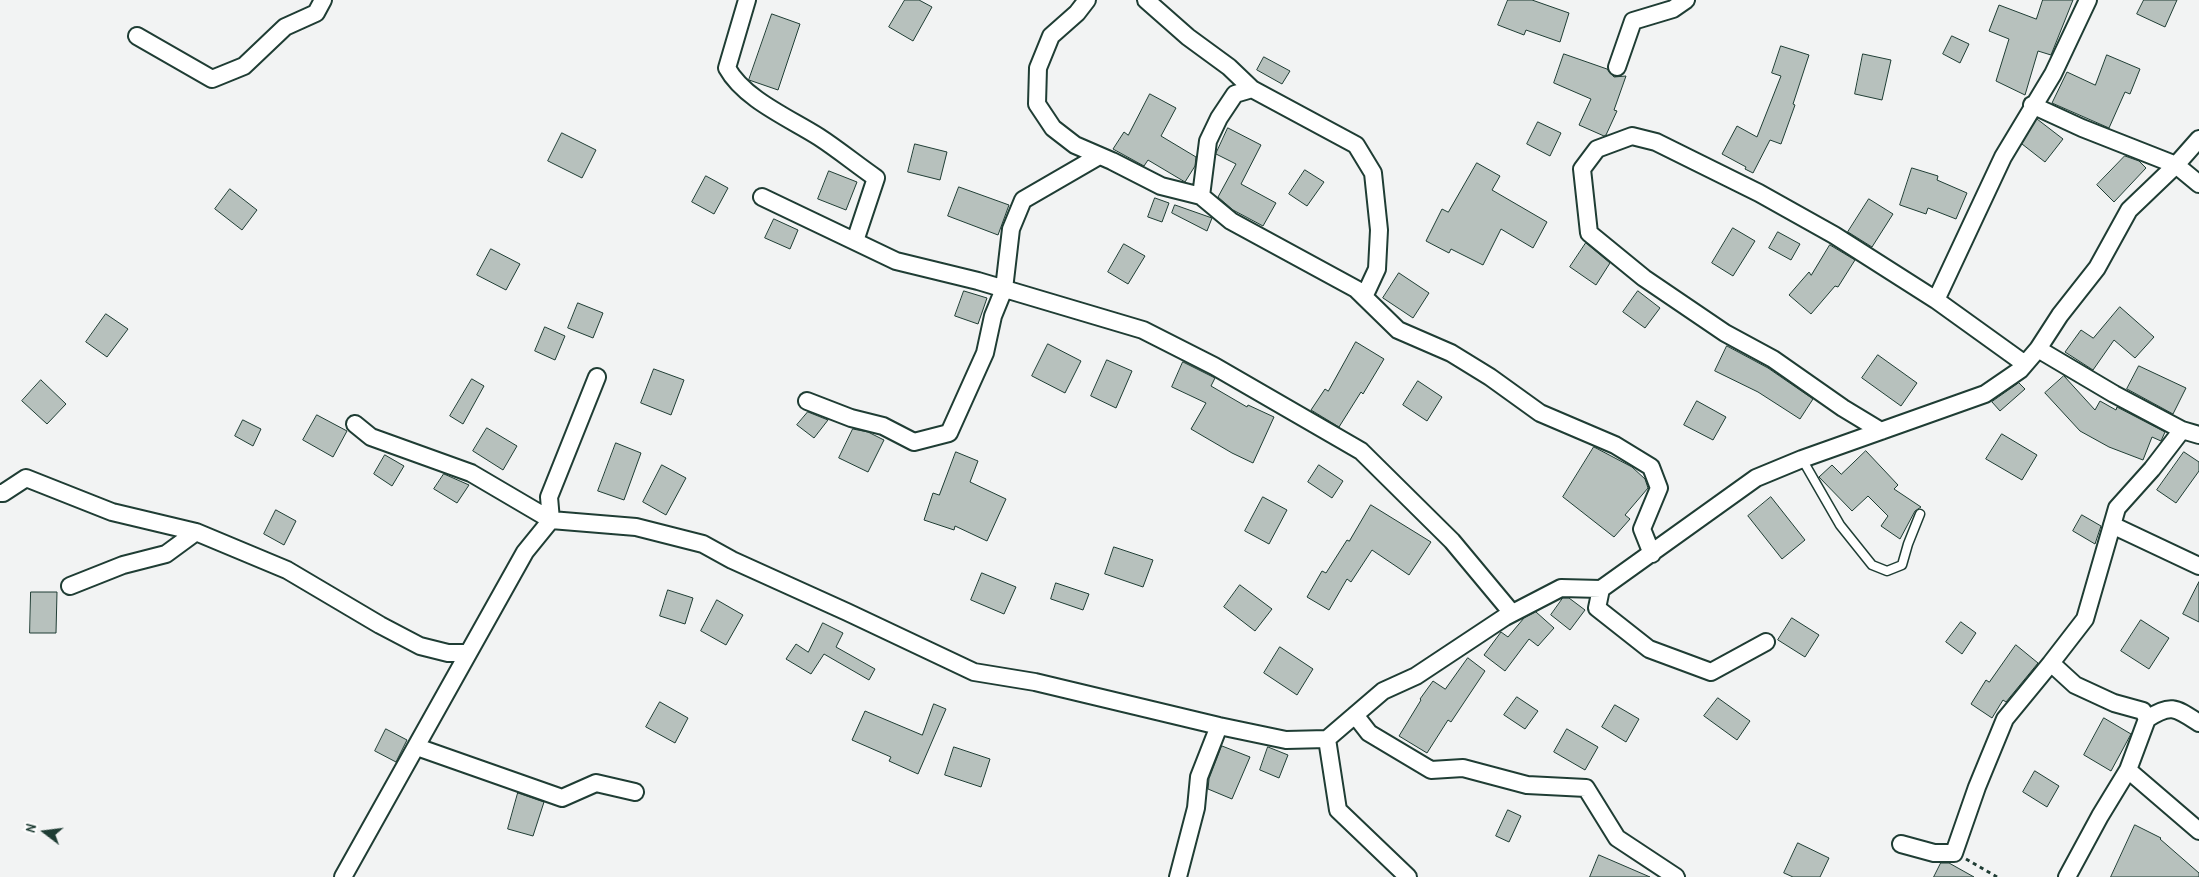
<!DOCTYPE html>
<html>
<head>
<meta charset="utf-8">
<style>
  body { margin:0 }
  #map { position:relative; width:2199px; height:877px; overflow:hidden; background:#f2f3f3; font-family:"Patrick Hand",sans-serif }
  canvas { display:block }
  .north { position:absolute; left:20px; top:807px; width:50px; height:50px; -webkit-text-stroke:4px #fff; paint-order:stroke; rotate:285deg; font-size:14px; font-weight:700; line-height:20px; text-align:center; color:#1f3d34 }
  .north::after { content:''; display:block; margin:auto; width:18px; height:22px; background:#1f3d34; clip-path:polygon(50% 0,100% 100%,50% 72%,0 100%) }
</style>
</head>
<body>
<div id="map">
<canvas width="2199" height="877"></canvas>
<div class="north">N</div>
</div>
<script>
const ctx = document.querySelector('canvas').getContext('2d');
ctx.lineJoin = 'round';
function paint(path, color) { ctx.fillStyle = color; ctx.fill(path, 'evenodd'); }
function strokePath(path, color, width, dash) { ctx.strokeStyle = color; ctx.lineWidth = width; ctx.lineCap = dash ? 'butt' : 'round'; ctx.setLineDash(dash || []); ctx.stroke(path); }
const building = new Path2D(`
  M905,0H919L932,7L913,41L889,27Z
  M1508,0H1532L1569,13L1560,42L1526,30L1524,35L1498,25Z
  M2043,0H2073L2051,55L2038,51L2025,95L1996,81L2009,39L1989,31L1999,5L2036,19Z
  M2144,0H2177L2165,27L2137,14Z
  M772,14L800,24L778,90L749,80Z
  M1952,36L1969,44L1960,63L1943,54Z
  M1781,46L1809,55L1793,104L1795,105L1781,144L1770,140L1753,173L1745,169L1746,167L1722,154L1737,126L1757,137L1781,76L1772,73Z
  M1564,54L1607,69L1614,77L1626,76L1614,110L1617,111L1606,135L1604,136L1579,125L1591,99L1554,83Z
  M1863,54L1891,60L1882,100L1855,94Z
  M2107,55L2140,69L2130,94L2125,92L2109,128L2052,103L2067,72L2095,85Z
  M1264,57L1290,71L1282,84L1257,70Z
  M1150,94L1176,108L1161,136L1196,157L1195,166L1185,182L1148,160L1144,166L1113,149L1124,132L1128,135Z
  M2037,119L2063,139L2045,162L2022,144Z
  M1538,122L1561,133L1550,156L1527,144Z
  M1228,128L1261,145L1241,184L1276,203L1263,226L1233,210L1218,197L1236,164L1216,154Z
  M562,133L596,150L582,178L548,161Z
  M915,144L947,152L940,180L908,172Z
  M2125,156L2139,161L2146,168L2114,202L2097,185Z
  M1477,163L1500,176L1492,190L1547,222L1533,248L1501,229L1483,265L1451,249L1449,253L1426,241L1442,209L1448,212Z
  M1912,168L1938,176L1937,180L1967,193L1956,219L1928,208L1926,214L1900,205Z
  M1305,170L1324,182L1307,206L1289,194Z
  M829,171L857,182L846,210L818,199Z
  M706,176L728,188L714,214L692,202Z
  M959,187L1009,205L998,235L948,216Z
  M230,189L257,210L242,230L215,209Z
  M1155,198L1169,203L1162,222L1148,217Z
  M1869,199L1893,214L1872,247L1848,232Z
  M1175,205L1212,218L1207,231L1172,213Z
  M774,219L798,230L790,249L765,238Z
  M1733,228L1755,241L1733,276L1712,263Z
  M1778,232L1800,244L1791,260L1769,248Z
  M1586,243L1610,263L1596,285L1570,267Z
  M1124,244L1145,256L1128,284L1108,272Z
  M1830,245L1855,260L1838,287L1835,286L1811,314L1789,295L1809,272L1811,275Z
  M491,249L520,264L506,290L477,275Z
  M1399,273L1429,293L1413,318L1383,298Z
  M964,291L987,298L978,324L955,316Z
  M1638,291L1660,308L1645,328L1623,312Z
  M578,303L603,313L593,338L568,328Z
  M2120,307L2154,337L2135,358L2114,340L2093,370L2065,352L2081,330L2093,338Z
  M106,314L128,329L107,357L86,342Z
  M545,327L565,336L555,360L535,351Z
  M1356,342L1384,359L1363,394L1361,392L1339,427L1311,410L1325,389L1328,391Z
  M1048,344L1081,361L1065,393L1032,376Z
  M1727,346L1768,368L1813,399L1800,419L1758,392L1715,371Z
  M1878,355L1917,383L1901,406L1862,378Z
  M1107,360L1132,371L1116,408L1091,396Z
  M1183,362L1215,378L1211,386L1247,407L1248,405L1274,417L1253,463L1232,453L1191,429L1206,403L1172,387Z
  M2139,366L2186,388L2173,414L2127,389Z
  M654,369L684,380L671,415L641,403Z
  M2064,376L2095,410L2100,401L2116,410L2117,407L2165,432L2161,441L2152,437L2143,460L2109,447L2080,431L2045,393Z
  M472,379L484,386L463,424L450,416Z
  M41,380L66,404L47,424L22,401Z
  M1418,381L1442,397L1427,421L1403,405Z
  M2019,383L2025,389L2000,411L1992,402Z
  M1697,401L1726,417L1713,440L1684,425Z
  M808,412L828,420L814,438L797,425Z
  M317,415L347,431L333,457L303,440Z
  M243,420L261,429L253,446L235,436Z
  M487,428L517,446L503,470L473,451Z
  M853,429L868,432L884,440L868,472L839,458Z
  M2002,434L2037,455L2022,480L1986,459Z
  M616,443L641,453L624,500L598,491Z
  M1594,447L1632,467L1645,479L1648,488L1625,515L1630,519L1614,537L1563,497Z
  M1866,451L1898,485L1894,489L1921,507L1915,511L1900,539L1881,526L1888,516L1868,496L1852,511L1819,477L1832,465L1841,474Z
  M956,452L978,461L970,482L1006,499L987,541L955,526L954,530L924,520L933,493L939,495Z
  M2184,452L2199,462V471L2176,503L2157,490Z
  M385,455L404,466L392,486L374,474Z
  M662,465L686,478L666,515L643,502Z
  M1319,465L1343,481L1332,498L1308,482Z
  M444,474L469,485L457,503L434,489Z
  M1263,497L1287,510L1269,544L1245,531Z
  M1771,497L1805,540L1782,559L1748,516Z
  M1371,505L1431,542L1409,575L1372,550L1351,582L1347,579L1329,610L1307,597L1322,571L1326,573L1347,540L1349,541Z
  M276,510L296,521L284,545L264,534Z
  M2082,515L2101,526L2095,544L2073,531Z
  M1114,547L1153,560L1143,587L1105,574Z
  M982,573L1016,587L1004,614L971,600Z
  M2199,582V622L2183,614Z
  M1056,583L1089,594L1083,610L1051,599Z
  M1240,585L1272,609L1255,631L1224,607Z
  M668,590L693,598L685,624L660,616Z
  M31,592H57L56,633H30Z
  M1563,598H1569L1585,610L1570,630L1551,615Z
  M717,600L743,615L726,645L701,631Z
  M1536,612L1554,628L1538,646L1529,639L1505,671L1484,655L1501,632L1508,637L1524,618Z
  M1792,618L1819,635L1805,657L1778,640Z
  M2141,620L2169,638L2149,669L2121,651Z
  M1961,622L1976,633L1962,654L1946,642Z
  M823,623L843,633L836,647L875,669L869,680L824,654L811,674L786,659L796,644L808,652Z
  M2016,645L2038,663L2006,702L2003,700L1992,718L1971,704L1986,680L1989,682Z
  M1280,647L1313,669L1297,695L1264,673Z
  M1468,658L1485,671L1451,722L1448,720L1427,753L1399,736L1421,700L1420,699L1433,681L1445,689Z
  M1517,697L1538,711L1525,729L1504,715Z
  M1718,698L1750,721L1737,740L1704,716Z
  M660,702L688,718L675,743L646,727Z
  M934,704L946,709L918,774L889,761L891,757L852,740L865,711L922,735Z
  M1615,705L1639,719L1626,742L1602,727Z
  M2104,718L2131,734L2111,771L2084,755Z
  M386,729L407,740L396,762L375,751Z
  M1567,729L1598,747L1585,770L1554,752Z
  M1222,746L1250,757L1232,799L1208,789L1209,779Z
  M954,747L990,759L981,787L945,775Z
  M1268,747L1288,755L1279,778L1260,770Z
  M2035,771L2059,786L2047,807L2023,792Z
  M518,793L544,802L533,836L508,829Z
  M1508,810L1521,816L1509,842L1496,836Z
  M2135,825L2161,838L2160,839L2199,873V877H2111Z
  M1798,843L1829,858L1820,877H1793L1784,873Z
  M1599,855L1650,877H1590Z
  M1941,863H1949L1974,877H1934Z`);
paint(building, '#b7c1bd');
strokePath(building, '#1f3d34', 1);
const service = new Path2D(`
  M1802,459L1840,525L1872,565L1887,571L1902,565L1908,544L1920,514`);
const minor = new Path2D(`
  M747,0L727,68C744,99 789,118 819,137C839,150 857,165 876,178L855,241
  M1087,0L1077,13L1051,36L1038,68L1037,104L1053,128L1075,145L1112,161L1161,186L1201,196
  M1146,0L1188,37L1229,67L1252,89
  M137,36L212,79L244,66L285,27L316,13L323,0
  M1617,67L1633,21L1673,9L1686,0
  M2032,105L2082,128L2176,165L2199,184
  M762,197L896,261L978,281L1143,330L1214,366L1361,451L1452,541L1512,613
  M1364,297L1377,269L1379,230L1373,173L1356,145L1252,89L1235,94L1219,118L1208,141L1201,196L1231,221L1356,289L1398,330L1451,353L1490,377L1540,413L1615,445L1651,467L1659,488L1642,529L1652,554
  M1936,300L2003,157L2053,74L2088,0
  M2038,349L2114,394L2182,430
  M807,401L851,418L883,426L914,442L949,433L985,353L993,316L1004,289L1011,229L1023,200L1099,156
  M355,424L371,437L471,473L551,520L636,527L703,544L732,560L847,612L974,672L1035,682L1219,726L1286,740L1327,739L1383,691L1416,676L1505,617L1561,588L1601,589L1756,478L1802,459L1985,394L2020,370L2038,349L2060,315L2097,268L2129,210L2176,165L2199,139
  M1881,431L1843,408L1773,359L1725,333L1644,278L1589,233L1582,169L1597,149L1632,136L1656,142L1759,193L1834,235L1936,300L2025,364
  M0,493H3L26,478L112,512L196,532L287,570L380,625L420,646L448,653H466
  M2112,525L2199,566
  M70,586L123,565L166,554L196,532
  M1601,589L1597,608L1649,649L1711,672L1766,642
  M1355,715L1369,733L1431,770L1463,768L1527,785L1586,788L1617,838L1676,877
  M2147,719C2171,703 2176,708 2199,723
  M1327,739L1338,810L1408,877
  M417,747L562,798L596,783L635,792
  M2128,770L2199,831
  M1901,844L1934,853H1954L1977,787L2005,719L2051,663
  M343,877L525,552L551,520L549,497L597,377
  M1178,877L1196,808L1199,777L1219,726
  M2067,877L2100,816L2128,770L2147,719L2143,711L2114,703L2075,685L2051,663L2085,619L2117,508L2152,469L2182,430L2199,435`);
strokePath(service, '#1f3d34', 11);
strokePath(minor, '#1f3d34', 20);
strokePath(new Path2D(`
  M1966,859L1997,877`), '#1f3d34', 3, [4, 4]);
strokePath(service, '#fff', 8);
strokePath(minor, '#fff', 16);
</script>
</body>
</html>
